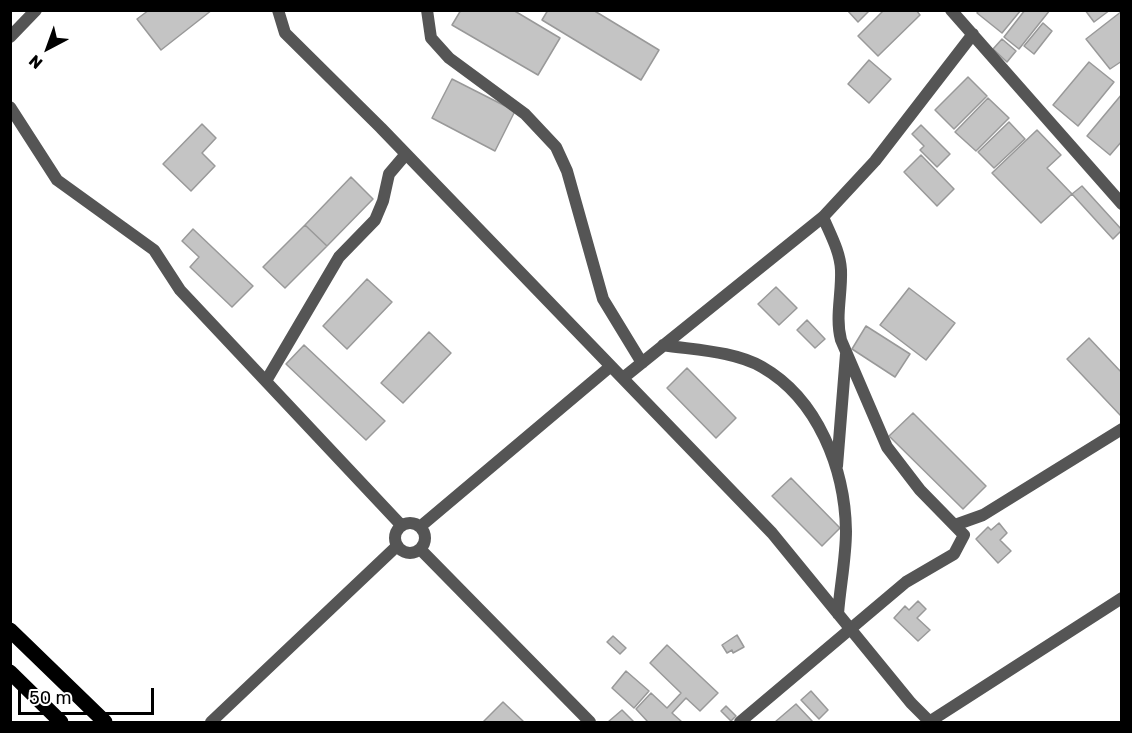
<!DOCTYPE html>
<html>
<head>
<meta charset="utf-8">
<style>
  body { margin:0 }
  #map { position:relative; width:1132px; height:733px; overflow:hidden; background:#fff; font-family:Rubik,sans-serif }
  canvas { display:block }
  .frame { position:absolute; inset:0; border:12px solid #000; pointer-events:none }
  .north { position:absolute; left:18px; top:18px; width:60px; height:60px; -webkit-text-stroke:4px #fff; paint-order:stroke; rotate:221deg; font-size:16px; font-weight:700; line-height:24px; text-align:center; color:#000 }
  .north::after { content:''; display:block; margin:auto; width:21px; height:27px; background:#000; clip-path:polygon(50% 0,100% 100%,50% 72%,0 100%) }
  .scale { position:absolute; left:18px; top:688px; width:136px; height:27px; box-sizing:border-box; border:3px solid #000; border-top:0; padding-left:8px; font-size:18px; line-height:21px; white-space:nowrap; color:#000; -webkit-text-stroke:4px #fff; paint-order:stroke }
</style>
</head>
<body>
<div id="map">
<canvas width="1132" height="733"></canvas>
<div class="frame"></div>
<div class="north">N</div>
<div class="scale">50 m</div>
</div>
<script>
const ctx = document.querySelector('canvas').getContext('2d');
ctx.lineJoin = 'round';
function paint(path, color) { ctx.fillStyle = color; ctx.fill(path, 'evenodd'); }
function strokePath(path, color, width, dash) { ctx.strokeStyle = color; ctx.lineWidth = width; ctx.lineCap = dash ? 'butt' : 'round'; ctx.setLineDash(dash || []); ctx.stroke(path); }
const building = new Path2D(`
  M149,10H212L161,50L137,19Z
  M461,10H513L560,38L538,75L452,25Z
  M548,10H593L659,50L641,80L542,20Z
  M847,10H870L858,22Z
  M884,10H916L920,15L878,56L858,36Z
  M979,10H1021L1002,33L977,13Z
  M1025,10H1050L1019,49L1004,37Z
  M1085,10H1110L1094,22Z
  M1122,11V61L1110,69L1086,39Z
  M1043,23L1052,31L1034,54L1024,46Z
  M1002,39L1016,51L1007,62L993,49Z
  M869,60L891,79L869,103L848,84Z
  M1089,62L1114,82L1078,126L1053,105Z
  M968,77L987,96L954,129L935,110Z
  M452,79L515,111L495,151L432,118Z
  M1122,94V141L1110,155L1087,136Z
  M988,98L1009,118L976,151L955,132Z
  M1009,122L1025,139L994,168L978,152Z
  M202,124L216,138L202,153L215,166L191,191L163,164Z
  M921,125L950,154L937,167L920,150L924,146L912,134Z
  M1037,130L1061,155L1047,168L1072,194L1041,223L992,173Z
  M921,155L954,189L937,206L904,172Z
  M351,177L373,199L327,246L305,225Z
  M1082,186L1122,230L1113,239L1072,194Z
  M305,225L327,246L285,288L263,267Z
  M193,229L253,286L232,307L190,267L199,257L182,241Z
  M367,279L392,302L347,349L323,326Z
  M776,287L797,308L779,325L758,304Z
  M909,288L955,323L926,360L880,325Z
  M807,320L825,339L815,348L797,330Z
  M866,326L910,354L895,377L852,349Z
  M429,332L451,353L403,403L381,383Z
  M1089,338L1122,373L1121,416L1067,359Z
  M304,345L385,421L366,440L286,364Z
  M687,368L736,418L716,438L667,388Z
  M913,413L986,486L963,509L889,436Z
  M791,478L840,528L822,546L772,496Z
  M999,523L1007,533L1000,540L1011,551L998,563L976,539L988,527L991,530Z
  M918,601L926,609L917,618L930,630L918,641L894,618L905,606L909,610Z
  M737,635L744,647L733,653L732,650L727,653L722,645Z
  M613,636L626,648L620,654L607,642Z
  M667,645L718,693L700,711L686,698L672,713L682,722H648L636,709L651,693L667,708L681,693L650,663Z
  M626,671L649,691L634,708L612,688Z
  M811,691L828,710L819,719L801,700Z
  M503,702L524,722H483Z
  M796,704L813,722H775Z
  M726,706L736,716L731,721L721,711Z
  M622,710L634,722H608Z`);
paint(building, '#c4c4c4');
strokePath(building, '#999', 1.5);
strokePath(new Path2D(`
  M278,10L285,33L381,128L772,533L911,703L930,722
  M427,10L431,38L449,58L525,114L556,147L567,171L603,299L642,363
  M951,10L1122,204
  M10,37L36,10
  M10,107L57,180L154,250L180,290L401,525
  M663,345C694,350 734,351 762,367C818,399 845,469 846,531C846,558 840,587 838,614
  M623,378L823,217L875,161L973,34
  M266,381L339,257L375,220L383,201L389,174L406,154
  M837,466L846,354
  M395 538a15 15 0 1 1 30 0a15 15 0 1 1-30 0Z
  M955,525L983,515L1122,429
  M421,526L611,366
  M420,549L590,722
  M211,722L397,546
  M740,722L906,582L954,554L964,535L920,490L887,447L841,340C835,317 842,294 841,270C840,251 830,234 823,217
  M929,722L1122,598`), '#555', 12);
strokePath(new Path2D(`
  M10,630L105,722
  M10,672L61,722`), '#000', 15);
</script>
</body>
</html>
